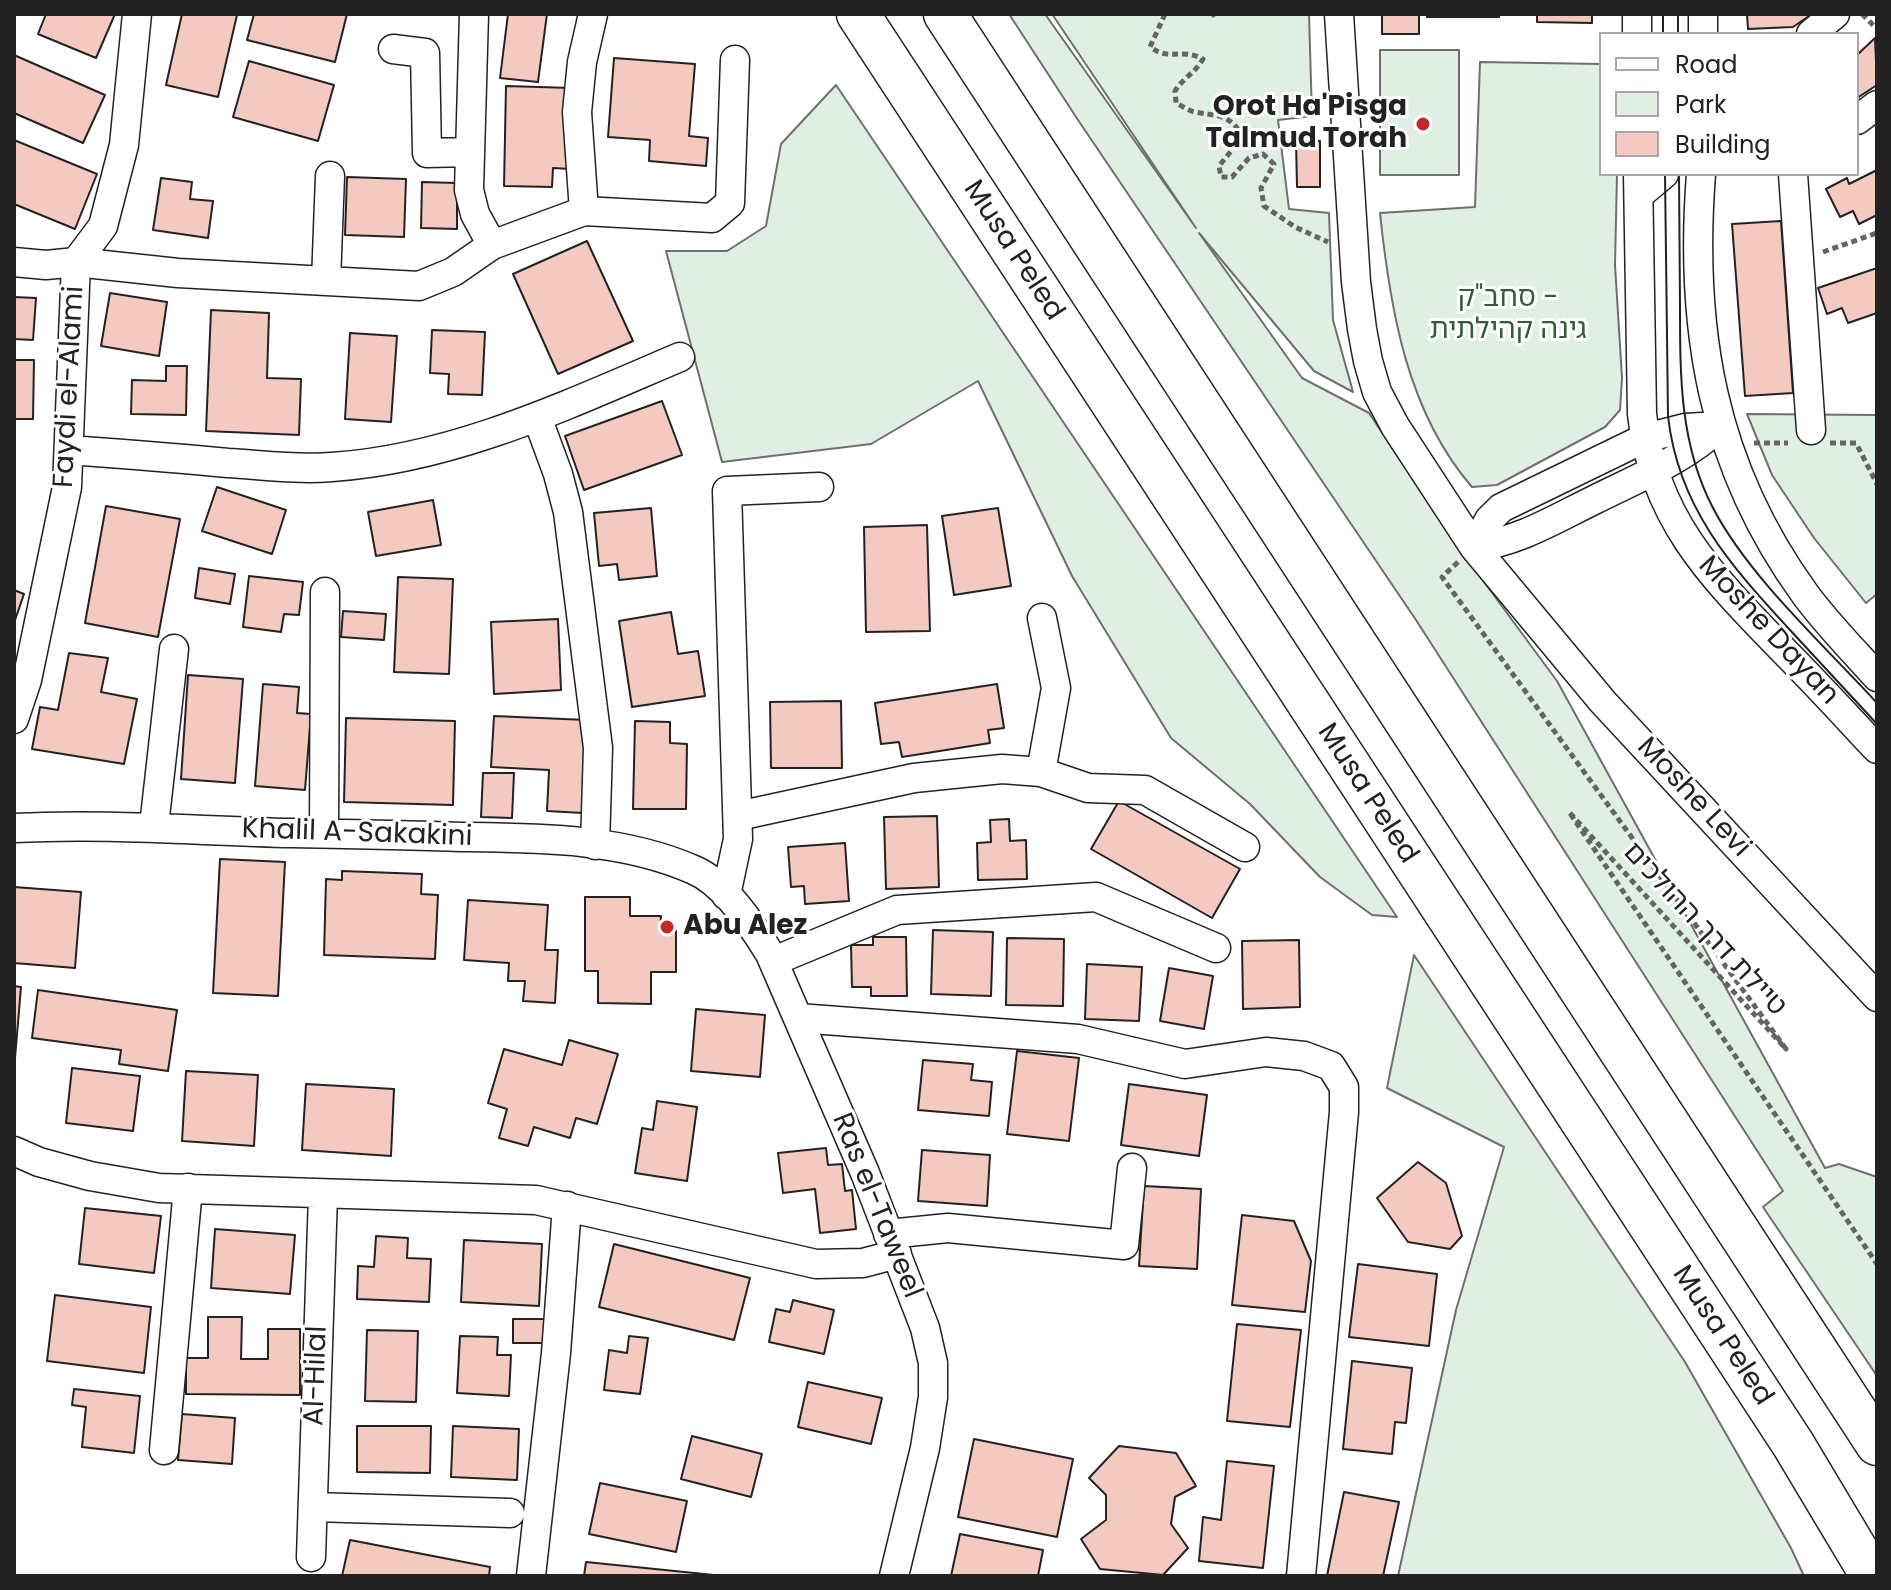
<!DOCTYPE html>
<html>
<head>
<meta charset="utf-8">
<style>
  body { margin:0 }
  #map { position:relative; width:1891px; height:1590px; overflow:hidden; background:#fff; font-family:Poppins,sans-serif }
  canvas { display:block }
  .frame { position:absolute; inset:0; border:16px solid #222; pointer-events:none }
  .legend { position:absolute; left:1599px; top:32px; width:260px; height:144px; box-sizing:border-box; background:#fff; border:2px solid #a7a7a7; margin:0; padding:10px 14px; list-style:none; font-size:24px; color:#222 }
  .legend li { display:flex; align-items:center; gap:16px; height:40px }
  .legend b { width:40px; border:2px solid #a7a7a7 }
</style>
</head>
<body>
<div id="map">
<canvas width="1891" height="1590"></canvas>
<div class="frame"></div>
<ul class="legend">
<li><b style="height:10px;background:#fff"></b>Road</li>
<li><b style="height:22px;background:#e0efe3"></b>Park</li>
<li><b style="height:22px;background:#f3c9c0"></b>Building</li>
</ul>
</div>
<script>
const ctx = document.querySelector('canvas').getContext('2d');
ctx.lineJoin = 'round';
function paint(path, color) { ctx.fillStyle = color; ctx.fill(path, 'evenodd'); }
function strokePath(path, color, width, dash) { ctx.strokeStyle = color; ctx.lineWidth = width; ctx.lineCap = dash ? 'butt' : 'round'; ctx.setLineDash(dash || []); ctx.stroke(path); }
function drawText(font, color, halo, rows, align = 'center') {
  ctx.font = font + ' Poppins,"Noto Sans Hebrew",sans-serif'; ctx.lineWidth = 6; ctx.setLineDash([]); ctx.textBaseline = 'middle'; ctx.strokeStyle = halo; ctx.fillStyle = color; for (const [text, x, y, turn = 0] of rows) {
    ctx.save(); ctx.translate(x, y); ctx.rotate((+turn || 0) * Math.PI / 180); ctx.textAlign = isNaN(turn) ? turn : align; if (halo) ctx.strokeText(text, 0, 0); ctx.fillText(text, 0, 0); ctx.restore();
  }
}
const green = new Path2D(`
  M1009,14H1045L1196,228L1052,14H1211L1213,17L1217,14H1309L1312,116L1278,120L1289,209L1329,213L1333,320L1353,392L1314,371L1199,233L1302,378L1369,413L1456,544L1557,681L1825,1168L1839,1164L1877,1177V1376L1763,1207L1783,1191L1416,620L1078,120Z
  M1380,50H1459V175H1380Z
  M1480,62L1601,64V174H1617L1615,265L1622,378L1620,410L1605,427L1497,485L1472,487C1407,412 1390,309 1380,213L1475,207Z
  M836,85L1397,917L1372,915L1320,877L1250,804L1171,738L1072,576L978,381L871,444L722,462L666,251H727L766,226L781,144Z
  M1747,414L1877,415V594L1866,603L1814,538L1772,475Z
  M1414,955L1685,1362L1791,1548L1804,1576H1398L1456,1310L1504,1147L1387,1088Z`);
paint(green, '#e0efe3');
strokePath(green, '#6f6f6f', 2);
const building = new Path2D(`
  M46,14H115L96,58L38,34Z
  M182,14L237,15L218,97L166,85Z
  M254,14H347L335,62L247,40Z
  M508,14H547L538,82L500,78Z
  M1382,14H1419V34H1382Z
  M1427,14H1499V17H1427Z
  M1537,14H1592V23L1537,22Z
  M1747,14H1812L1793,27L1748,29Z
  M1875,38L1877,85L1857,98V55Z
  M14,55L105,95L83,143L14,113Z
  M614,58L695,64L689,136L708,138L706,166L649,161L650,140L608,137Z
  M249,61L334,85L318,141L233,117Z
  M506,86L572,88L571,169L553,168L552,187L504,186Z
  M14,140L97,174L75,229L14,204Z
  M1296,141H1320V187H1297Z
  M1877,170V215L1859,224L1853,211L1840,217L1826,189L1847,178L1849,184Z
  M347,177L406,179L404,237L345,235Z
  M161,178L192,182L190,199L213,201L208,238L153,230Z
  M422,182L457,183V229L421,228Z
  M1781,221L1793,393L1745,396L1732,224Z
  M587,241L633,341L558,374L513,274Z
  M1877,268V313L1848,323L1842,308L1827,314L1818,288Z
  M110,293L167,302L159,356L101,346Z
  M14,297L36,298L33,340L14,339Z
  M211,310L269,313L267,378L301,379L299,435L206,431Z
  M432,330L485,332L482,395L448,394L449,374L430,373Z
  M350,333L397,336L391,422L345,419Z
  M14,360H34L33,419H14Z
  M166,366H187L186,415L131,414L132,380L166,381Z
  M662,401L682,455L584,490L565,436Z
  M217,487L286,510L272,554L202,531Z
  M433,500L441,545L376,556L368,512Z
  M106,506L180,519L158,637L85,623Z
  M651,508L657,576L619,580L617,564L599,566L594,513Z
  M998,508L1011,586L954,595L942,516Z
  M927,525L930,631L866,632L864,527Z
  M199,568L235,574L230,604L195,598Z
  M249,576L303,582L299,615L284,614L281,632L243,627Z
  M398,577L453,579L449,674L394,672Z
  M14,590L24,594L14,623Z
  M343,611L386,614L384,640L341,637Z
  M671,612L678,654L698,651L705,696L632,707L619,621Z
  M558,619L561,690L494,694L491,622Z
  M69,653L108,658L101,692L137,699L124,764L32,749L40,707L58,710Z
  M188,675L243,679L235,783L181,779Z
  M263,684L299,687L297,713L311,714L305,790L255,786Z
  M997,684L1004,728L988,730L990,743L902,757L899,742L881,744L875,703Z
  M841,701L842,768H771L770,702Z
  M494,716L587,720L583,813L547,811L549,770L491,767Z
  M346,718L455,721L453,805L344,802Z
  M635,721L670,722V743L687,744L686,809H633Z
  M483,773H514L512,818L481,817Z
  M1119,801L1240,869L1212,918L1091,849Z
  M937,816L939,887L886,889L884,817Z
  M1009,819L1010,841L1026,840L1027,879L978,880L977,843L991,842L990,820Z
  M845,843L849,901L805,904L804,886L791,887L788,847Z
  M220,859L285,862L278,996L213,993Z
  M342,871L422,874L421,894L438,895L435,959L324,955L326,879L342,880Z
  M14,887L81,892L75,968L14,963Z
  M585,897H630V916H661L660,931H676V972H651V1004L598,1003V971H585Z
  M468,900L548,905L545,950H558L555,1003L523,1001L525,981H508L509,963L464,960Z
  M933,930L993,932L991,996L931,994Z
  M873,937H906L907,996H871V987H852L851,945H873Z
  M1007,938L1064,939L1063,1006L1006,1005Z
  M1299,940L1300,1007L1243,1009L1242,941Z
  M1087,964L1142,967L1139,1021L1085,1019Z
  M1169,968L1213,976L1204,1029L1160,1021Z
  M14,986L21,987L14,1070Z
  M38,990L177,1010L168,1071L119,1064L121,1050L32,1038Z
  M696,1009L765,1015L760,1077L691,1071Z
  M569,1040L618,1054L597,1124L576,1118L570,1138L534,1127L528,1146L499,1138L507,1109L488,1103L504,1049L562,1065Z
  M1017,1051L1079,1058L1069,1141L1007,1134Z
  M923,1060L973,1064L971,1080L992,1082L989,1116L918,1110Z
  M72,1068L140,1076L133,1131L66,1123Z
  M186,1071L258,1075L254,1146L182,1141Z
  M306,1084L394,1089L391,1156L302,1150Z
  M1129,1084L1207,1095L1199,1156L1121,1145Z
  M657,1101L697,1107L687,1181L635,1173L642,1128L653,1130Z
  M826,1148L828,1165L842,1164L845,1191L852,1190L856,1229L820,1233L815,1189L783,1193L778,1153Z
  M922,1150L990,1155L987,1206L918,1201Z
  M1418,1162L1446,1183L1462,1236L1450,1249L1408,1242L1377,1198Z
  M1144,1186L1201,1189L1197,1269L1139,1266Z
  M85,1208L161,1216L154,1273L79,1264Z
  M1242,1215L1294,1221L1311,1261L1305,1312L1232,1305Z
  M215,1229L295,1235L290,1294L211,1288Z
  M376,1236L408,1238L407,1258L431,1259L429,1302L357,1299L358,1266L374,1267Z
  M464,1240L542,1244L539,1306L461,1302Z
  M614,1244L750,1278L734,1340L599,1307Z
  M1358,1264L1437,1274L1429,1346L1349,1337Z
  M55,1295L151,1307L144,1373L47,1361Z
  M793,1300L834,1310L824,1354L769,1342L776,1309L790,1312Z
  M208,1317H242L241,1359H268V1329H300V1395L186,1394V1358H208Z
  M513,1319H549L550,1343H513Z
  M1237,1324L1301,1330L1290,1427L1227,1421Z
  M367,1330L418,1331L416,1402L365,1401Z
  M460,1336L498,1337L497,1355H511L509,1396L457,1393Z
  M629,1336L648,1338L640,1394L604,1390L609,1350L627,1353Z
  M1352,1361L1412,1368L1406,1423L1395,1422L1392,1454L1343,1449Z
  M808,1382L882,1398L871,1444L798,1427Z
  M74,1389L140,1396L134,1453L82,1447L86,1407L72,1405Z
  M182,1414L235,1418L232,1464L178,1460Z
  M357,1426H431L430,1473L357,1472Z
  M453,1426L519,1429L517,1480L451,1477Z
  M692,1436L762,1454L751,1497L681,1479Z
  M974,1439L1073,1459L1057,1537L958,1517Z
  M1119,1446L1176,1453L1196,1486L1175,1497L1171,1524L1188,1548L1163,1575L1100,1569L1081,1539L1106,1520V1495L1089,1478Z
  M1227,1461L1274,1466L1263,1568L1199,1561L1203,1517L1221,1520Z
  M600,1483L687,1501L676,1552L589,1534Z
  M1344,1492L1399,1502L1383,1576H1327Z
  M960,1534L1043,1550L1038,1576H951Z
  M350,1540L490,1567L489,1576H342Z
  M586,1562L714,1575V1576H584Z`);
paint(building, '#f3c9c0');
strokePath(building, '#222', 2);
const minor = new Path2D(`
  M474,14L469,190L475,214L492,245
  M1339,14L1356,282L1362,329L1368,361L1377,392L1395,426L1474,547L1603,702L1877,997
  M1637,14V34
  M1703,14V34
  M1811,34L1835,14
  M393,49L425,53L427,153L470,152
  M1857,120L1877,105
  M1638,174L1642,414C1653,519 1714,579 1784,651C1816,683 1846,716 1877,749
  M1701,174C1689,329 1712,466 1805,594C1826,623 1853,650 1877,677
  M1793,174L1811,430
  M1639,195L1664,174
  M584,211L577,112L582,62L593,14
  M14,262L46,265L76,262L178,273L419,286L453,272L492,245L584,211L712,218L730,203L735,60
  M326,281L330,176
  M537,417L558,474L568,512L598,748L595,845
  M70,450C123,454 176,458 228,463C262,465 298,470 332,467C454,459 569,404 680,357
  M1474,547L1489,520L1501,508L1645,438L1685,428L1720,426
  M1474,547C1518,542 1555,519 1594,500C1638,478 1684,460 1720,426
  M14,719L27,680L67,487L76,262L103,226L124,145L137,14
  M1041,772L1056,688L1042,618
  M738,816L914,778L1002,769L1041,772L1088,788L1145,790L1245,847
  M154,826L174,649
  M14,828C107,823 199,831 292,833C349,834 405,835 462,837C539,838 622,838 694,870C725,883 753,926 770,954L865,1173L925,1328L933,1363V1397L925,1448L894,1576
  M324,833L325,592
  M726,895L738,839L727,491L819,487
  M774,961L897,910L1096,897L1216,948
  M798,1018L1078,1039L1185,1064L1266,1052L1304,1056L1331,1066L1344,1087V1112L1301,1576
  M14,1151L39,1162L90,1176L159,1188L536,1200L816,1264L863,1263L897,1254
  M888,1234L948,1228L1124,1245L1132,1168
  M164,1450L188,1188
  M313,1507L510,1513
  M311,1557L323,1195
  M531,1576L556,1353L567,1206`);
const highway = new Path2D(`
  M858,14L1793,1444L1872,1576
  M945,14L1877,1444`);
strokePath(minor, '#222', 31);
strokePath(highway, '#222', 45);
strokePath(new Path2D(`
  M1165,14L1150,47C1171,62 1180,47 1203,59C1195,73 1183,78 1175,91L1176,103C1182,106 1189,111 1195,112C1214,116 1225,113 1238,129L1236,145L1219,166L1221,177H1232L1249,158L1263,154L1274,164L1261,188L1264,206L1295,227L1328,242
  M1862,14L1877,29
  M1823,252L1877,233
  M1754,443H1788
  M1830,443H1856L1877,484
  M1458,562L1442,577L1786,1049L1569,812L1877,1264`), '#646464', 5, [6, 4]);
strokePath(minor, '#fff', 28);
strokePath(highway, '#fff', 42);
strokePath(new Path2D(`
  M1663,14V34
  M1678,14V34
  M1665,174L1668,416C1678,507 1730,565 1790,630C1819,661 1848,693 1877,724
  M1679,174C1679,218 1680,263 1680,307C1680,377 1680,445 1713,508C1749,577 1824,645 1877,703`), '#222', 2);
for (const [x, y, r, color] of [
  [1423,124,8,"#c62828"],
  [667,927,8,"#c62828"]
]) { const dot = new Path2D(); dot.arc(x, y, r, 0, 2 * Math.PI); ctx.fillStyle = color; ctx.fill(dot); strokePath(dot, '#fff', 3); }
drawText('bold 28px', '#222', '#fff', [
  ["Orot Ha'Pisga",1407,108],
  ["Talmud Torah",1407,140],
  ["Abu Alez",683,927,"left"]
], 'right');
drawText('28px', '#222', '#fff', [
  ["Musa Peled",1013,251,57],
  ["Faydi el-Alami",70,387,-87],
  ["Moshe Dayan",1768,631,47],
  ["Musa Peled",1367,794,57],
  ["Moshe Levi",1693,798,47],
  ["Khalil A-Sakakini",357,834,2],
  ["טיילת דרך ההולכים",1704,930,47],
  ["Ras el-Taweel",876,1206,68],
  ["Musa Peled",1722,1336,57],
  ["Al-Hilal",317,1376,-88]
]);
drawText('28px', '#2f5e38', '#fff', [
  ["סחב\"ק -",1508,299],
  ["גינה קהילתית",1508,331]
]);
</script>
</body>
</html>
